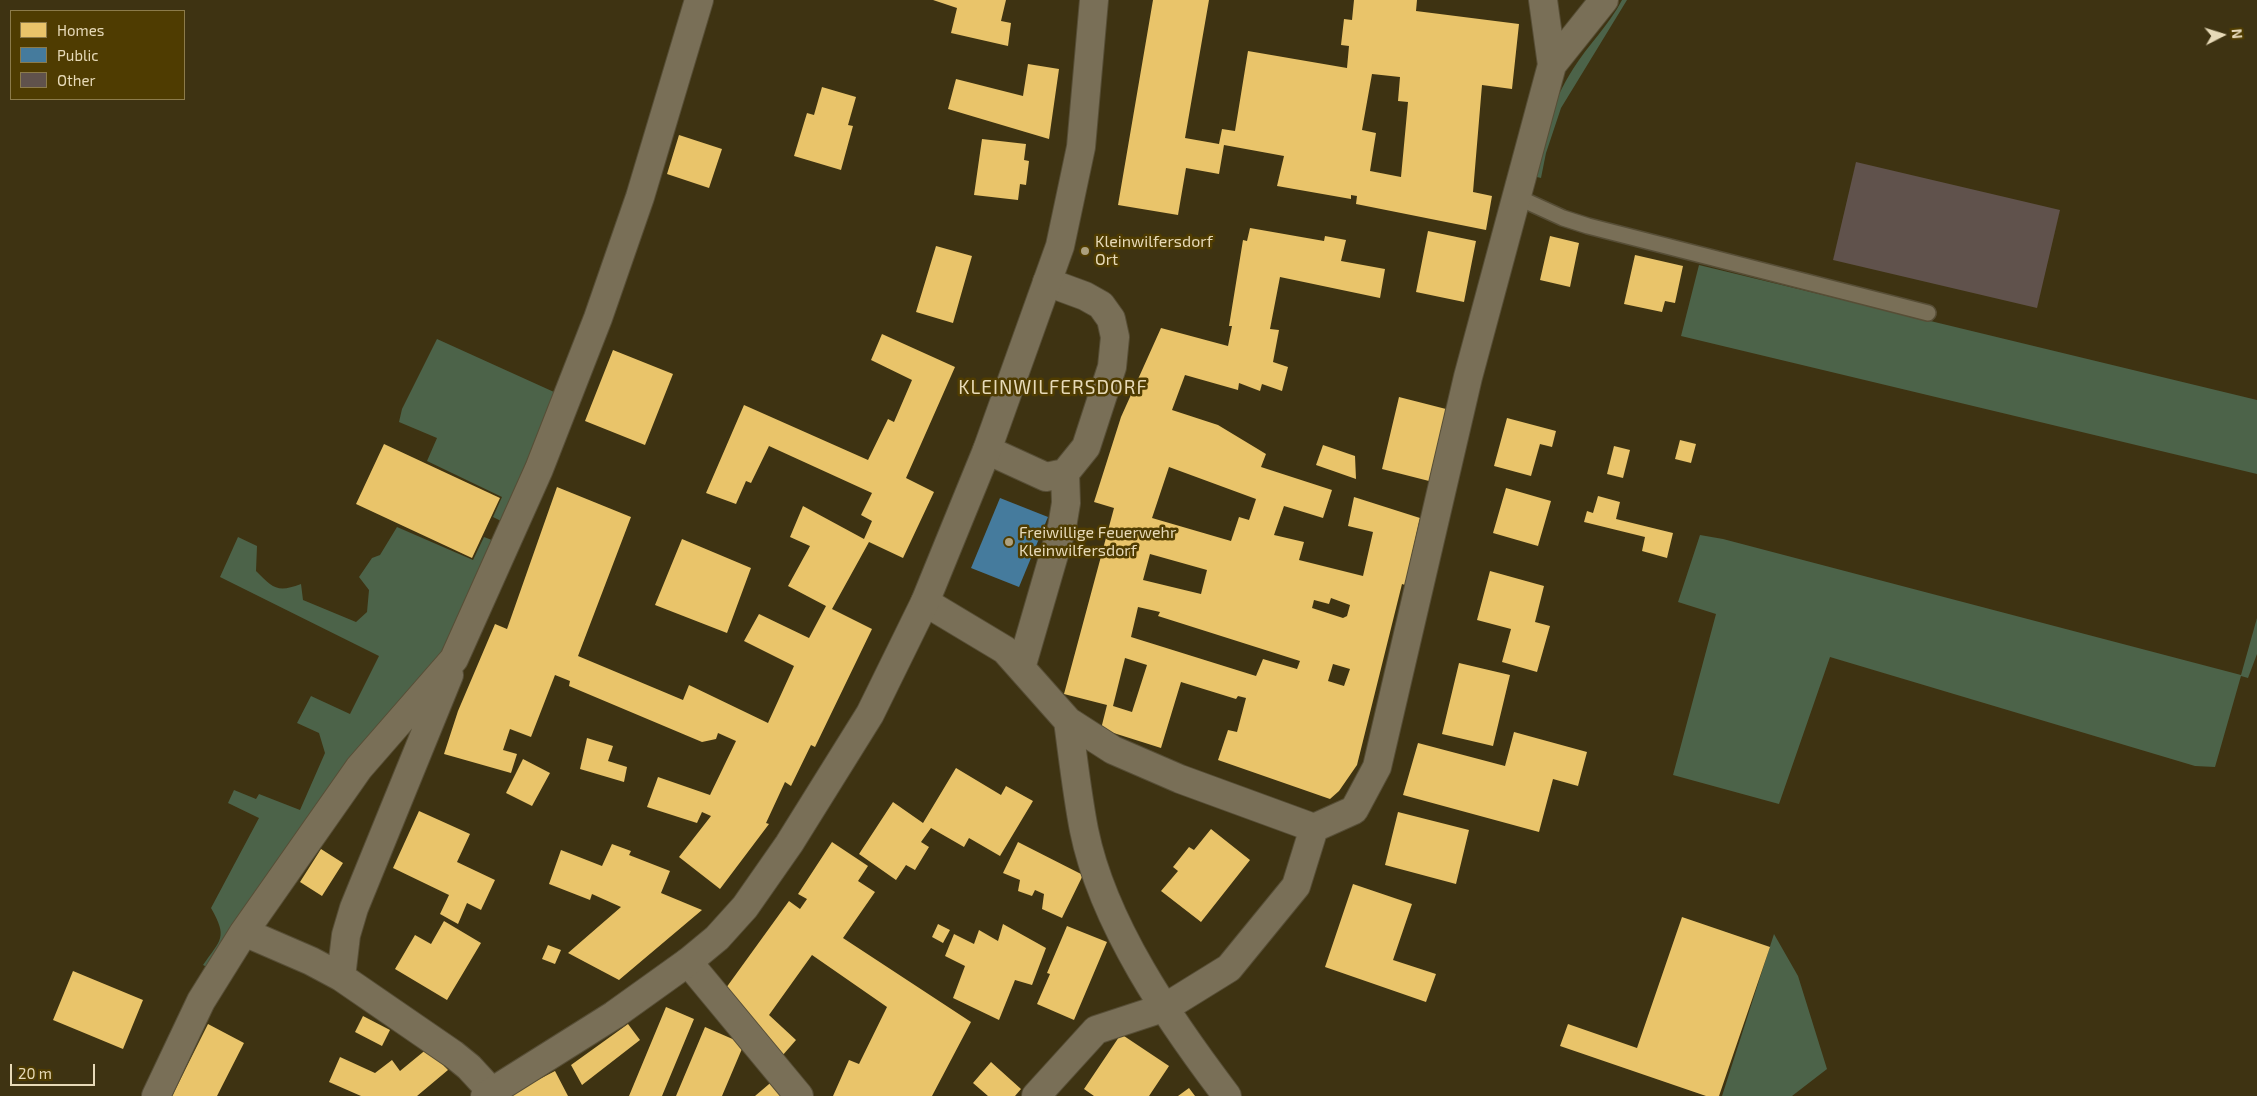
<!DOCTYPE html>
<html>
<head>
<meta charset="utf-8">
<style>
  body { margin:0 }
  #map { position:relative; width:2257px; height:1096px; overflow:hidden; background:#3e3312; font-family:"Exo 2",sans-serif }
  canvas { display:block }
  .legend { position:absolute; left:10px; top:10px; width:175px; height:90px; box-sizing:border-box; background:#4f3c01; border:1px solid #8c7b4a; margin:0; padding:6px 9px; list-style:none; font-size:15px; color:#e7dab8 }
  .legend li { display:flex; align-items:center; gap:10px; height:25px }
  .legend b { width:25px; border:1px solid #8c7b4a }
  .north { position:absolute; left:2197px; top:10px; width:50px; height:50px; -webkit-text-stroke:4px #4f3c01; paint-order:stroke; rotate:85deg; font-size:14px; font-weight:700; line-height:20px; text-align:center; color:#e7dab8 }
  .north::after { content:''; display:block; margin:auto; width:18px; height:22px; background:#e7dab8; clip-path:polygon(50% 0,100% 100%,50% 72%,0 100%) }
  .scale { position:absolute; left:10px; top:1064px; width:85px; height:22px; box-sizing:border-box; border:2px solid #e7dab8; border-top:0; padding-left:6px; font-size:15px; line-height:18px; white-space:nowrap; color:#e7dab8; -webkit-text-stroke:4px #4f3c01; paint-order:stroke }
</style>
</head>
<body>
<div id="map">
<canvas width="2257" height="1096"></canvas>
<ul class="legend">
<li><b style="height:14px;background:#e9c46a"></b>Homes</li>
<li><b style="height:14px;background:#457b9d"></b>Public</li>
<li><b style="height:14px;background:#60524c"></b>Other</li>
</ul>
<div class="north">N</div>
<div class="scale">20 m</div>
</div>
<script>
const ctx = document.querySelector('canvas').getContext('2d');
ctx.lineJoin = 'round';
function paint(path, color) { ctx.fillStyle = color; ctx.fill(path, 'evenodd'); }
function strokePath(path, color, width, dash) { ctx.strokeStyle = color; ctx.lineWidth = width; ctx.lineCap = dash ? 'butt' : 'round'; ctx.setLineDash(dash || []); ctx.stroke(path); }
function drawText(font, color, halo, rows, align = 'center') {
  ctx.font = font + ' "Exo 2",sans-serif'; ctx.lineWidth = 5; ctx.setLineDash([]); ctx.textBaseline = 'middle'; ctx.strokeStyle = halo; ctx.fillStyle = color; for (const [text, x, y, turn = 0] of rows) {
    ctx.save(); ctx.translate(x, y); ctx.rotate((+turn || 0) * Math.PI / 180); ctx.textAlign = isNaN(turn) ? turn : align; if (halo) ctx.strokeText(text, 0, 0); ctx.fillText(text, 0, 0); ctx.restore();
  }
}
paint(new Path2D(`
  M1622,0H1627L1561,108L1546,153L1541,178L1537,177C1540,139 1553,100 1573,69C1588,45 1609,25 1622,0Z
  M612,253L503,522L493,517L502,497L427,461L437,438L399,422L402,409L437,339L554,392Z
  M1699,265L2257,400V474L1681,336Z
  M397,527L473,560L484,537L497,542L443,653L209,968L203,965C221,939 228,938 211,908L259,818L228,803L234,790L256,799L259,794L300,810L325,753L319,733L297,723L311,696L350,714L379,656L220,577L238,537L257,546L256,571C273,588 277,593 301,584L303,600L356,622L367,612L369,590L359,577L372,558L380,555Z
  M1700,535L1723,539L2241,675L2257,618V654L2248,678L2241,676L2215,767L2195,766L1830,657L1779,804L1673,775L1716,614L1678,602Z
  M1774,934L1798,976L1827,1069L1792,1096H1722Z`), '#4c6349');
paint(new Path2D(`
  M933,0H1006L1001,21L1011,23L1008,46L951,33L957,8Z
  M1153,0H1209L1185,138L1219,144L1222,129L1235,131L1248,51L1347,68L1349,46L1341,45L1344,19L1352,20L1354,0H1417L1416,11L1519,24L1512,89L1482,85L1473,192L1492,196L1486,230L1356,204L1357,196L1351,195V199L1277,186L1284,156L1224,145L1219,174L1186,168L1178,215L1118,205ZM1372,74L1400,77L1398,101L1408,102L1401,177L1370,171L1376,133L1362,130Z
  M1028,64L1059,69L1049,139L948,109L956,79L1023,96Z
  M822,87L856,97L848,125L853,126L841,170L794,156L807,113L814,115Z
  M679,135L722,149L709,188L667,174Z
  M982,139L1026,144L1024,160L1029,161L1026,185L1020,184L1018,200L974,195Z
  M1250,228L1324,241L1325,236L1346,240L1341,261L1385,269L1380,298L1280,277L1270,329L1279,330L1273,362L1288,367L1282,391L1262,384L1260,391L1239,383L1238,390L1185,375L1172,410L1218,425L1266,454L1261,467L1332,490L1323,518L1284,506L1274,535L1304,542L1299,560L1363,576L1373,532L1348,526L1354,497L1420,518L1405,585L1402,584L1357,765L1339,791L1330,799L1218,760L1228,730L1237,732L1246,698L1238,696L1236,699L1181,682L1161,748L1101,729L1107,705L1064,694L1114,508L1094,502L1121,417L1161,328L1228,346L1232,326H1229L1243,240L1247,241ZM1169,467L1256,499L1249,520L1239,517L1231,541L1152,518ZM1150,554L1207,570L1201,594L1143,580ZM1331,598L1350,605L1347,616L1343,618L1312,608L1314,600L1329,604ZM1138,607L1160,612L1158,616L1300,661L1297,669L1263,659L1256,676L1131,637ZM1125,658L1147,665L1132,712L1113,706ZM1333,664L1350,669L1344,686L1328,681Z
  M1428,231L1476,241L1464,302L1416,292Z
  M1550,236L1579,243L1570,287L1540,280Z
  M936,246L972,256L953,323L916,312Z
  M1635,255L1683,266L1675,303L1665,301L1662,312L1624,304Z
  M882,334L955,367L906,478L934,492L903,558L869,542L832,609L872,629L815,747L811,745L791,786L785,782L766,823L769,824L720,889L679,857L711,816L702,812L697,823L647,807L658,777L710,795L736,741L718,733L716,739L702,742L569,686L570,681L555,675L531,737L510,729L503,750L517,754L511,773L444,754L458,711L495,624L507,629L557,487L631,517L578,656L683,700L689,685L768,723L794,666L744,641L759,614L809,638L826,606L788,586L810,546L790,537L803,506L864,539L872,521L861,515L872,493L769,446L751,483L746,481L736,504L706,493L744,405L868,460L888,419L894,422L912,380L871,360Z
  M613,350L673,374L645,445L585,421Z
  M1399,397L1446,409L1429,481L1382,469Z
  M1507,418L1556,431L1552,447L1540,444L1531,476L1494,466Z
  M1680,440L1696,444L1691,463L1675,459Z
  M384,444L500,498L472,558L356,504Z
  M1323,445L1355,456L1356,479L1316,465Z
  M1614,446L1630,450L1623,478L1607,474Z
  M1506,488L1551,501L1538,546L1493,533Z
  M1598,496L1620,502L1616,519L1673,533L1667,558L1642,551L1645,537L1584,522L1587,511L1593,513Z
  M682,539L751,568L727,633L655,605Z
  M1490,571L1544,586L1535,622L1550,626L1537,672L1502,662L1511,629L1477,620Z
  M1459,663L1510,675L1493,746L1442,734Z
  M1514,732L1587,752L1578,786L1553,779L1539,832L1403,795L1418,743L1505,766Z
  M587,738L613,746L608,761L627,767L624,782L580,769Z
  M523,759L550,773L532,806L506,793Z
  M956,768L1001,795L1006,786L1033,801L1000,856L969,838L964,847L931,828L921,842L929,847L915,870L906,865L896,880L859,854L893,802L923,823Z
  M419,811L470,834L457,862L495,880L481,910L467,903L458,924L440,914L449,895L393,868Z
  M1398,812L1469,830L1456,884L1385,865Z
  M1211,829L1250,860L1201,922L1161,891L1178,871L1173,867L1189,847L1194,850Z
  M832,842L868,866L858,881L875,892L843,938L971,1022L932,1096H833L849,1060L859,1064L887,1007L812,955L769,1015L796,1040L782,1056L726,988L789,901L800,909L807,899L798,894Z
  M1018,842L1083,875L1062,918L1042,909L1044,894L1035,890L1032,896L1018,891L1020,880L1003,873Z
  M612,844L631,851L629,855L670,871L661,893L702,910L619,980L568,953L621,907L592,894L590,900L549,884L561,850L602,866Z
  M321,849L343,863L322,896L300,882Z
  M1353,884L1412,904L1393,960L1436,974L1426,1002L1325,967Z
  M1682,917L1770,947L1719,1096H1706L1560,1046L1568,1024L1637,1048Z
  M444,921L481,943L447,1000L395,969L415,935L431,944Z
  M938,924L950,930L943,943L932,937Z
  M1003,924L1046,948L1032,985L1015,980L999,1020L953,998L965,966L945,956L954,934L974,944L979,930L998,941Z
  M1067,926L1107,942L1074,1020L1037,1004L1050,974L1047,973Z
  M548,945L561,950L555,964L542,959Z
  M73,971L143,1000L123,1049L53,1020Z
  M666,1007L694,1019L662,1096H629Z
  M363,1016L390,1030L382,1046L355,1032Z
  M208,1024L244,1043L217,1096H172Z
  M628,1024L640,1040L582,1085L571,1065Z
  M705,1027L744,1044L722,1096H676Z
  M1121,1034L1169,1066L1149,1096H1094L1084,1089Z
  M428,1048L448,1070L417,1096H361L329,1082L340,1057L375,1073L392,1060L400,1071Z
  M991,1062L1021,1089L1015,1096H988L973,1083Z
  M555,1071L568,1096H507Z
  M775,1079L789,1096H755Z
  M1189,1088L1195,1096H1178Z`), '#e9c46a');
paint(new Path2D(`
  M1000,498L1048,517L1019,587L971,568Z`), '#457b9d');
paint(new Path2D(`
  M1856,162L2060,210L2037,308L1833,260Z`), '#60524c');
const lane = new Path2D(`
  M1517,197L1563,218L1588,226L1928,313`);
const street = new Path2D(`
  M1543,0L1552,65
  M987,450L1046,477L1065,473L1086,447L1112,367L1115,337L1111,319L1101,305L1085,296L1047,282
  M925,602L1005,650L1068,721L1113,750L1180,779L1314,828L1354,810L1377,767L1468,377L1552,65L1604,0
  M1021,668L1062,527L1066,503L1065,473
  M1068,721C1073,757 1077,794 1084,830C1103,924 1170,1021 1227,1096
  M244,932L311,961L341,977L453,1054L469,1067L492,1092
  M688,962L799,1096
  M341,977L346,935L354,908L449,675
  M156,1096L201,1001L244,932L359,768L454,659L539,469L598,318L640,197L699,0
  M1036,1096L1096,1030L1166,1007L1229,968L1296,886L1314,828`);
const secondary = new Path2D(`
  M485,1096L614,1015L688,962L717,938L745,907L789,844L870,714L925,602L987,450L1060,246L1081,147L1094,0`);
strokePath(lane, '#574e36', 18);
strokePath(street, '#574e36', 30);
strokePath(secondary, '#574e36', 30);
strokePath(lane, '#796f57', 15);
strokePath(street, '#796f57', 28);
strokePath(secondary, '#796f57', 28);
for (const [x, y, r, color] of [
  [1085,251,5,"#aca07e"],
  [1009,542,5,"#aca07e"]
]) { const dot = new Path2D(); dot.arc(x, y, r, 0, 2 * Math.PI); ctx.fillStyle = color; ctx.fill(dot); strokePath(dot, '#4f3c01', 2); }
drawText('16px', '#e7dab8', '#4f3c01', [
  ["Kleinwilfersdorf",1095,242],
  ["Ort",1095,260],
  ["Freiwillige Feuerwehr",1019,533],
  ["Kleinwilfersdorf",1019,551]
], 'left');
ctx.letterSpacing = '1px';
drawText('19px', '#e7dab8', '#4f3c01', [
  ["KLEINWILFERSDORF",1053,388]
]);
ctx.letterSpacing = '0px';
</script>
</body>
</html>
